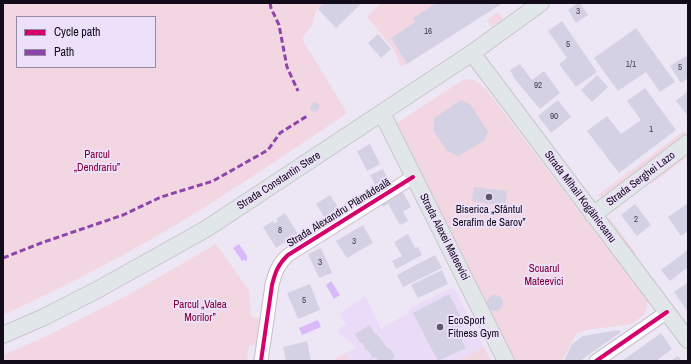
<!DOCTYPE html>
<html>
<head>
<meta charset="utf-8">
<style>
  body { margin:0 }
  #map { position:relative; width:691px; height:364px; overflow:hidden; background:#ede6f4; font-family:"Archivo Narrow",sans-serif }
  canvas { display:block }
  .frame { position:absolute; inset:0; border:4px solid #120b19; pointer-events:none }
  .legend { position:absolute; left:16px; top:16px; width:140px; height:52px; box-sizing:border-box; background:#ece0fa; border:1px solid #958ba0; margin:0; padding:5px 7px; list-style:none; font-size:12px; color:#120b19 }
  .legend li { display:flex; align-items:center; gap:8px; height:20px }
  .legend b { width:20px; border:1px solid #958ba0 }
</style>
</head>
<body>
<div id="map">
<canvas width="691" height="364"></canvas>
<div class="frame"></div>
<ul class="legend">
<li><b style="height:5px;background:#d6006c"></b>Cycle path</li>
<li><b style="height:5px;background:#8e44ad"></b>Path</li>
</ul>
</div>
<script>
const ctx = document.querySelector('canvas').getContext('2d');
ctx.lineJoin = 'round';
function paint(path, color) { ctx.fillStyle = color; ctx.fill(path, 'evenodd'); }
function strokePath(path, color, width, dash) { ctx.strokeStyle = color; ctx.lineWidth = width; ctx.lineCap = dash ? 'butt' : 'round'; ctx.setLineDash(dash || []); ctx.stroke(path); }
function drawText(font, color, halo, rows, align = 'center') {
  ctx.font = font + ' "Archivo Narrow",sans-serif'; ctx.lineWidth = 4; ctx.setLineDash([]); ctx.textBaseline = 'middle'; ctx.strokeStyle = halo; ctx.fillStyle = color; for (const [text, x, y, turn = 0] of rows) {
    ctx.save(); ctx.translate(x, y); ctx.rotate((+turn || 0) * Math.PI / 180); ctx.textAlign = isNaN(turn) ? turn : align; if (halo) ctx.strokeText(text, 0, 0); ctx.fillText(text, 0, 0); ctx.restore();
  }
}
paint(new Path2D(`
  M454,287L484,347L456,361H349L346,353L356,347L336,331L346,324L339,314L365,296L381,329L408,313L411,307Z`), '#eadcf8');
paint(new Path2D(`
  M3,3H324L318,9L317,8L312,25L302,39L347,113C286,154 225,196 162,233C110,263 57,290 3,315ZM17,17H155V67H17Z
  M381,3H436L413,18L415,22L391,38L407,64L401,66L393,48L367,17Z
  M498,12L503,19L491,27L487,20Z
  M471,79L478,82L487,91L648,301L644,315L632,324L586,330L576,334L562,361H513L394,125L463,80Z
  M684,131L688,135L602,199L598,195Z
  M683,152L687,157L651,184V180Z
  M609,218L636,253L633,255L606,220Z
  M216,244L250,292H249L251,317L262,319L259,346L249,345L247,361H3V355L49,335L128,295Z
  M484,347L491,361H456Z
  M346,353L349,361H332Z`), '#f2d6e1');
paint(new Path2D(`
  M239,244L247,256V261L243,260L242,261L233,248Z
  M331,281L340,295L334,299L326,285Z
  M318,320L321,327L302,335L299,328Z`), '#dab9fb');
paint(new Path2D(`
  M324,3H362L336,28L318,9Z
  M436,3H503L407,64L391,38L415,22L413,18Z
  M578,3H580L588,15L576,23L568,10Z
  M562,21L597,72L576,87L559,64L567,58L548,31Z
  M636,28L675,82L660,92L646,72L618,91L594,58Z
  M378,34L391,49L381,58L368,43Z
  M686,56L688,60V78L681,83L670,66Z
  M520,64L532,80L544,71L560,93L540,109L514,78L510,70Z
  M597,75L608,87L592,102L581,90Z
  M645,88L676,130L619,173L587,131L607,116L621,134L641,120L627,101Z
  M688,91V116L676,101Z
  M461,100L471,105L488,132L484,141L458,156L447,151L434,131V118Z
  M558,100L571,117L551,133L538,116Z
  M315,102L320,105L318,111L313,112L310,109L312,103Z
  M370,144L380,164L367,171L357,151Z
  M383,169L389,182L377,188L370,175Z
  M474,187L507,191L505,206L472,201Z
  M401,189L411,207L403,211L408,221L400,225L388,204L383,207L380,201Z
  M330,195L342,213L328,223L316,204Z
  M688,203V231L681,236L668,217Z
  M635,204L651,225L637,236L621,215Z
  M285,213L298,234L276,248L263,227L273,221L274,224L278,221L276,219Z
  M363,225L373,243L347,258L336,241Z
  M408,234L415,248L418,247L422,255L396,269L392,261L402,256L394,242Z
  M321,248L332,273L319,278L308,254Z
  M688,250V267L670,281L661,270Z
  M435,255L442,268L403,287L397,275Z
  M442,270L448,284L418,298L411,285Z
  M687,283L688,284V312L674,292Z
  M310,284L320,310L298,319L287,293Z
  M449,294L465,325L456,329L466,348L438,361L413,313Z
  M487 303a8 8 0 1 1 16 0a8 8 0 1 1-16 0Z
  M370,325L375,334L376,333L388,349L390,348L395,357L392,359L393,361H378L376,357L373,358L368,350L366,351L362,342L360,343L355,334Z
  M619,330L621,332L580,361H564L572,344L583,336Z
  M661,333L672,349L656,361H622Z
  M307,341L311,361H286L283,347Z
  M678,356L682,361H670Z`), '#d5d1e5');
const minor = new Path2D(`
  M261,361L272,285C275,273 278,264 288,255L413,177
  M596,361L667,312`);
const major = new Path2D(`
  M472,53L688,340
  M382,113L506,361
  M593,215L688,143
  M3,335L44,317L97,290L206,229L472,53L541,3`);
strokePath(minor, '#c5becd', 15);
strokePath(major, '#c9c5cd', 18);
strokePath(minor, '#fcfbfd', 13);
strokePath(major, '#e1e7e8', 16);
strokePath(new Path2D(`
  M270,3L271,8L279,25L287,67L298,91
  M3,258L41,243L123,215L161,197L213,181L268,150L280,133L307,116`), '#8e44ad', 3, [6, 3]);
strokePath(new Path2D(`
  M261,361L272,285C275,273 278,264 288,255L413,177
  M596,361L667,312`), '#d6006c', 4);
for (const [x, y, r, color] of [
  [489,197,4,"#5f5866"],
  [440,327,4,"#5f5866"]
]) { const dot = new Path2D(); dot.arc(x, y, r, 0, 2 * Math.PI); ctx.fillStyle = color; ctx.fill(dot); strokePath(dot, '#ece0fa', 1.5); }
drawText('9px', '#433c4c', null, [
  ["3",578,12],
  ["16",428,32],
  ["5",568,45],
  ["1/1",631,65],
  ["5",680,68],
  ["92",538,86],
  ["90",554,117],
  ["1",651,130],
  ["2",636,220],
  ["8",280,231],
  ["3",354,242],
  ["3",320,263],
  ["5",304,301]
]);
drawText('11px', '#810137', '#ece0fa', [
  ["Parcul",97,155],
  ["„Dendrariu”",97,168],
  ["Scuarul",544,269],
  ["Mateevici",544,282],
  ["Parcul „Valea",200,305],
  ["Morilor”",200,318]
]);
drawText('11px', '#120b19', '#ece0fa', [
  ["Strada Serghei Lazo",641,179,-37],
  ["Strada Constantin Stere",279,181,-33],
  ["Strada Mihail Kogălniceanu",580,197,53],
  ["Strada Alexandru Plămădeală",339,213,-32],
  ["Strada Alexei Mateevici",444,237,63]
]);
drawText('11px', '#120b19', '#ece0fa', [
  ["Biserica „Sfântul",489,210],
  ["Serafim de Sarov”",489,223],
  ["EcoSport",448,321,"left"],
  ["Fitness Gym",448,334,"left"]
]);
</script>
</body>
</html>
